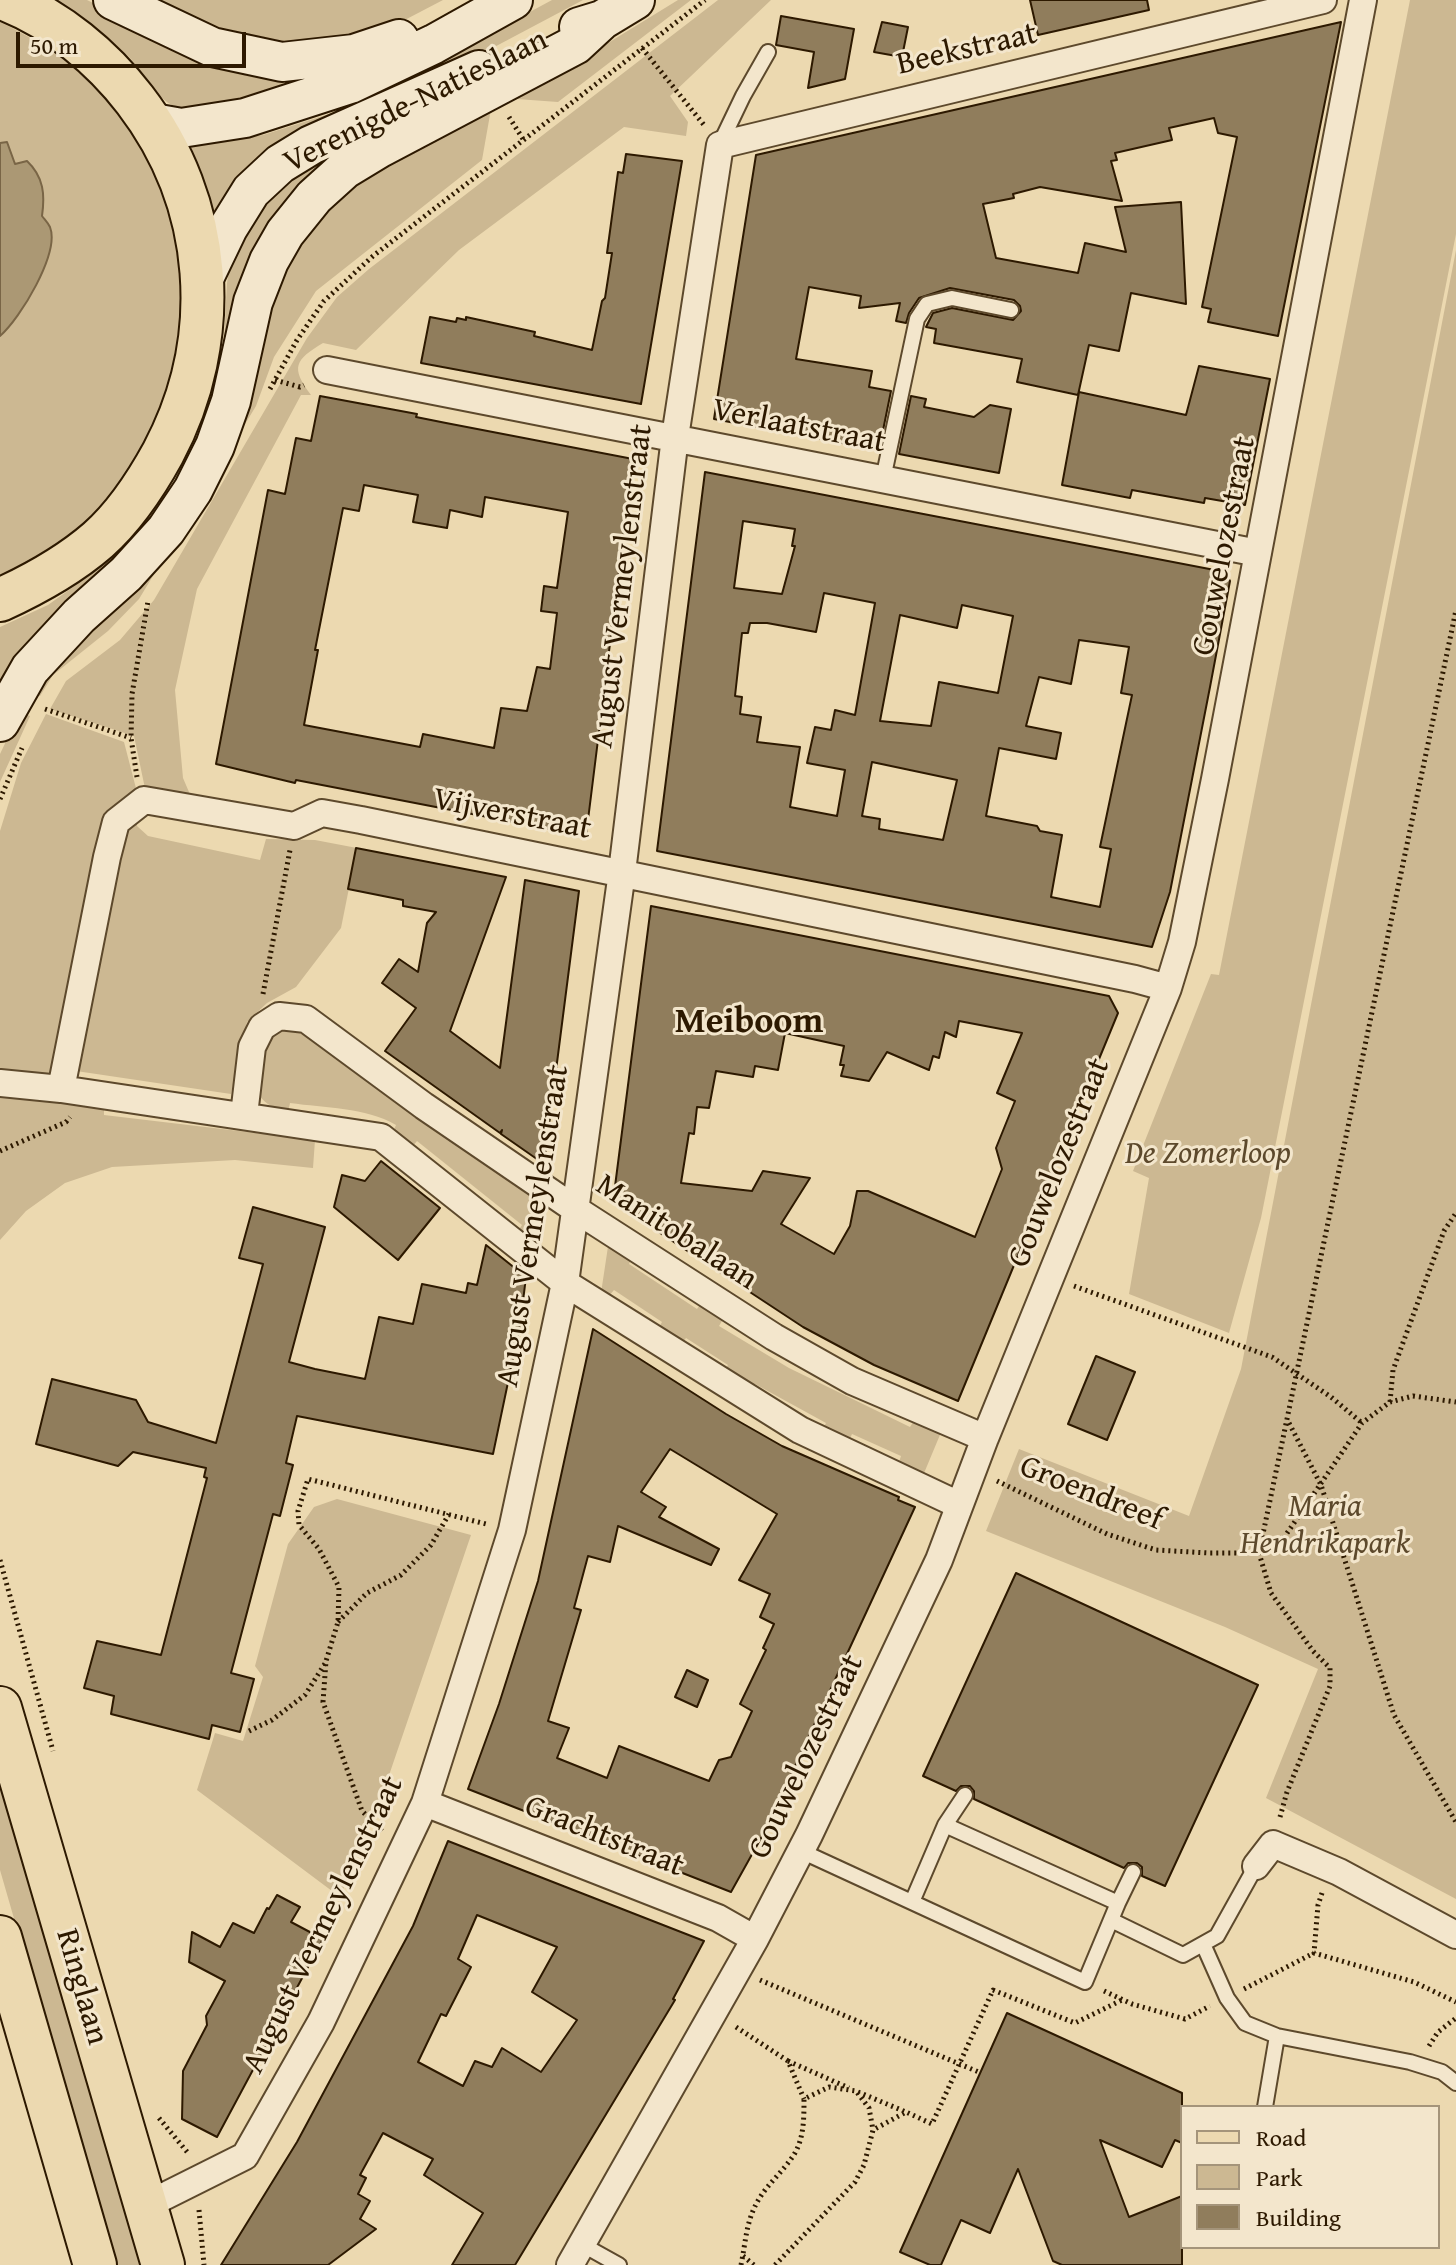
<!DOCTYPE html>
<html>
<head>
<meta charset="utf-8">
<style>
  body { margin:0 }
  #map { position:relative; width:1456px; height:2265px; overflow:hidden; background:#ecd9b0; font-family:"Gentium Book Plus",serif }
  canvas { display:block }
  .legend { position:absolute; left:1180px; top:2105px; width:260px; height:144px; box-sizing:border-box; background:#f3e6cc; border:2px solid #a4947a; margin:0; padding:10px 14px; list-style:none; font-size:24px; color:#2d1900 }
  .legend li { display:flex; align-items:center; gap:16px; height:40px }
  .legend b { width:40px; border:2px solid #a4947a }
  .scale { position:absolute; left:16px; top:32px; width:230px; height:36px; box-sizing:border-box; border:4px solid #2d1900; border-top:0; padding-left:10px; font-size:24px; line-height:28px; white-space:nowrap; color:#2d1900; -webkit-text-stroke:6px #f3e6cc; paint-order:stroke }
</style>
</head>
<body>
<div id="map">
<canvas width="1456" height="2265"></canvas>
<ul class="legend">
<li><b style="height:10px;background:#ecd9b0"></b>Road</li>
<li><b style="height:22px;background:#ccb892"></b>Park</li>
<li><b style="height:22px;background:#907d5c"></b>Building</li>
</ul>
<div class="scale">50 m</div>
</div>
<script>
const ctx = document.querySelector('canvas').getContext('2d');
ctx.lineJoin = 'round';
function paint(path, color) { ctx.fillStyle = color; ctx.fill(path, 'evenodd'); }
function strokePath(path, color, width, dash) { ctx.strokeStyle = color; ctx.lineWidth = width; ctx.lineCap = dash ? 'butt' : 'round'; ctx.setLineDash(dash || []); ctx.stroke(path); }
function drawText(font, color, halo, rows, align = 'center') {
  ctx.font = font + ' "Gentium Book Plus",serif'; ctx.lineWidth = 6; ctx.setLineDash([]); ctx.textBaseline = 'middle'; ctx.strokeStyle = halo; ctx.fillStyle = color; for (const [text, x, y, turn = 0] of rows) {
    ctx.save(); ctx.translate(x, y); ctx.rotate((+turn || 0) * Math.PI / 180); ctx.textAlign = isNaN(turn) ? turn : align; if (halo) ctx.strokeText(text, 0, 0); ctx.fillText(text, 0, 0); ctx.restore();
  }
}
paint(new Path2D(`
  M54,0H87L190,51L313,80C280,91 214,115 180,108C156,102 145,73 128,56C106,35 80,16 54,0Z
  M142,0H443L376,35L317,46L237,40Z
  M552,0H583L417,88L218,223L191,146L263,135L329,114L430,66Z
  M678,0H691L558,102L517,99Z
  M718,0H771L670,96L688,122L686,136L624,127L459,250L356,350L323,343C295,360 290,367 311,395H301L197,589L175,690L183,778L192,799L147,798L134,736L50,709L66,681L120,640L154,600L307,338L337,297L369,269Z
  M1410,0H1456V234L1261,1218L1229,1333L1129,1294L1149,1178L1133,1171L1211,974L1219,975Z
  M0,22C53,47 91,77 127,124C134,133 139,145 145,156C208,272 185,428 87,520C61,544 31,561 0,576Z
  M491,109L482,160L316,291L274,357L256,406L139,599L108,631L53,675L40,696L29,694L145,571L258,343L293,246L346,183Z
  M392,121L290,210L187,481L0,697V627L48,605L101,567L144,527L170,489L194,449L210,407L224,342L227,283L232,248L264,193Z
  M1456,250V1899L1266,1798L1318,1669L1225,1627L986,1531L1019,1449L1189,1516L1241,1369Z
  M20,712L30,716L0,782V754Z
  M46,714L124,742L138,796L137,826L148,836L260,860L266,839L315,840L357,848L341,928L296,987L267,1003L247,1022L231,1094L56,1068L41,1079L0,1076V831L21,763Z
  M299,1028L538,1198L531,1244L518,1231L522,1225L417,1141L413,1146L393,1132L396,1125C365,1107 325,1108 290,1103L288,1112C254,1105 250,1083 262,1055C264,1050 266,1042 270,1038C277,1029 289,1029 299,1028Z
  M0,1097L70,1102L104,1108V1115L315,1140L313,1168L235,1160L112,1167L65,1183L26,1211L0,1240Z
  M609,1240L633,1256L629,1264L697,1309L702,1302L725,1316L719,1326L789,1368L910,1427L915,1419L942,1430L922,1478L898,1465L901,1456L852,1434L848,1443L822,1431L826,1423L755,1384L750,1391L722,1374L728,1365L686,1338L680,1346L657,1331L662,1322L614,1290L608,1297L601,1293Z
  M337,1499L471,1535L386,1784L340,1897L197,1790L215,1733L243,1741L263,1677L255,1666L288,1544L314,1507Z
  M0,1768L143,2265H114L0,1870Z`), '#ccb892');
const water = new Path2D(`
  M7,142L15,164L27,161C44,177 45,195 42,216C45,220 48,223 50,227C60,253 20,319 0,336V143Z`);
paint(water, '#ab9874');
strokePath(water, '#796546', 2);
const building = new Path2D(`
  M1030,0H1147L1149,10L1038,35Z
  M781,16L854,29L845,79L808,88L814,52L776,45Z
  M882,22L908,27L902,57L874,52Z
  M1341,22L1278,336L1208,322L1211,309L1202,307L1237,137L1218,133L1214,118L1169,128L1172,140L1115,153L1117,160L1111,161L1122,201L1040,187L1013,194L1014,198L983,204L996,258L1078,273L1085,243L1126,252L1115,207L1181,202L1186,304L1131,293L1119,351L1089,345L1078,395L1017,382L1022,359L934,343L936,329L926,327L933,313L952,308L1013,320L1021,311L1020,306L1014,300L950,288L919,298L909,313L906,323L896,321L900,303L859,308L861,296L809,287L796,359L872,371L869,387L891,391L879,450L714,419L756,155Z
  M626,154L682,161L641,404L421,363L430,317L456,322L457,318L466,320V317L535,332L534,336L592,350L602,301L605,298L612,253H607L618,172L623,173Z
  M1199,366L1270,379L1245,505L1205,498L1204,503L1132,490L1130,498L1062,485L1079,392L1186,415Z
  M320,396L417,414L416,417L446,423L633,459L586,836L296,780L295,783L216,764L268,490L285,494L296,438L311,441ZM364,485L418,495L413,522L447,528L450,510L482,517L485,497L568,512L557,588L544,586L541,611L557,613L550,669L537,667L527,711L501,708L494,748L423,734L420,747L304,725L318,650H315L343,508L359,511Z
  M911,396L926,399L924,407L974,417L990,405L1011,409L999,473L899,454Z
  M705,472L1225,572L1230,581L1210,687L1170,892L1152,947L657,851ZM743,521L795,529L792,546H795L782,594L734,588ZM824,593L875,603L855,715L835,710L831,730L815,727L807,763L845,770L837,816L790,807L800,747L757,742L761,717L740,714L742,697L735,696L742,633H748L750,623H767L816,632ZM962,605L1013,616L998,693L939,682L931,726L880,721L900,615L957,628ZM1079,640L1129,647L1121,693L1132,695L1100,847L1111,849L1100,907L1051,897L1062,835L1040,831L1037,826L986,816L999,748L1056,759L1061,733L1026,726L1039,677L1071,684ZM872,762L957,780L943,840L879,829L880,819L862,816Z
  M356,848L506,877L450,1031L500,1068L525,880L579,891L544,1164L501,1134L502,1130L500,1133L385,1051L416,1008L382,983L399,959L418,972L427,923L436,912L403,906V900L348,889Z
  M651,906L1109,996L1118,1013L958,1401L874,1365L803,1327L613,1202ZM959,1021L1022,1033L997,1093L1015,1101L996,1148L1002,1169L975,1237L868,1191H857L850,1226L834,1254L781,1224L810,1178L763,1171L752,1191L681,1183L689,1133L694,1134L697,1107L709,1108L716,1071L753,1077L755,1066L778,1070L785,1033L844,1046L840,1065H844L841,1076L869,1081L887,1052L929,1070L933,1056L939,1058L945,1032L956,1037Z
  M381,1161L440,1208L398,1260L334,1207L342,1175L365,1181Z
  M253,1207L325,1227L289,1362L315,1369L365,1379L379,1317L413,1324L422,1284L466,1293L468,1283L477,1285L486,1245L526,1277L520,1325L493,1454L297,1416L286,1463L293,1465L280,1516L273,1514L231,1673L254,1679L240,1732L212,1725L209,1739L111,1714L114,1696L84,1688L97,1641L161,1655L207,1478L204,1477L206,1468L133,1452L118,1466L36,1444L52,1379L136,1400L148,1422L216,1443L263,1264L239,1258Z
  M593,1329L726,1414L782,1446L899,1497L898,1500L915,1507L765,1831L731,1892L468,1789L499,1704L538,1581ZM670,1449L777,1514L739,1580L770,1594L760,1617L774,1624L763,1648L766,1650L740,1704L752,1711L731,1757L719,1760L709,1781L619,1746L607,1778L557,1758L569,1728L548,1721L581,1610L574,1608L588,1556L610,1562L618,1526L711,1565L719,1549L659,1517L666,1507L641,1492Z
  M1096,1356L1135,1372L1107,1440L1068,1424Z
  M1016,1573L1258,1685L1165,1886L1142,1876V1867L1137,1863H1128L1124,1868L974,1799V1791L970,1786H961L956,1791L923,1776Z
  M687,1670L708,1680L697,1707L675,1697Z
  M448,1841L704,1941L673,1999L675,2000L515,2265H452L483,2213L424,2175L433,2159L383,2133L360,2175L366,2178L358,2194L370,2201L360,2219L376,2229L328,2265H221L297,2142L413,1926ZM477,1915L557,1947L532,1992L577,2020L541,2072L502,2048L492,2067L475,2061L463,2086L418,2062L441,2014L446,2016L471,1967L458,1959Z
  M277,1895L300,1907L291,1922L323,1939L217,2137L182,2119L183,2071L207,2025L206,2016L225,1981L189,1962L192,1932L220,1947L233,1923L254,1933L267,1908L269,1909Z
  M1007,2013L1182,2093V2143L1175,2140L1162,2167L1100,2140L1129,2217L1182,2196V2265H1062L1053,2261L1018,2169L990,2233L961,2220L941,2265H930L900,2252Z`);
paint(building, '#907d5c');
strokePath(building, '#2d1900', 2);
const lane = new Path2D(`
  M720,144L743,96L768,52
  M883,479L917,319L927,304L952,298L1011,310
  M945,1825L965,1795
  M801,1851L1085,1982L1118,1903L945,1825L912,1902
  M1118,1903L1133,1872
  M1111,1920L1183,1955L1217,1936L1256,1866
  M1203,1944L1227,1998L1245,2023L1277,2036L1410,2062L1442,2072L1456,2083
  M1265,2107L1277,2036
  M583,2245L619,2265`);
const street = new Path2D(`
  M327,370L1258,553
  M0,1083L61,1089L381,1137L565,1283L800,1430L959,1505
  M61,1089L107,857L116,822L144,800L294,826L322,813L361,820L1135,979L1168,988
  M244,1115L252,1047L262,1027L279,1016L306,1019L424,1106L575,1209L774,1337L852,1381L985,1438
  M425,1803L718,1918L755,1939
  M1256,1866L1273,1844L1339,1872L1456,1935
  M145,2206L245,2156L321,2022L425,1803L512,1530L565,1283L622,872L675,437L720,145L1323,0
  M570,2265L755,1939L809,1835L939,1560L985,1438L1168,988L1182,942L1215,779L1363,0`);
const secondary = new Path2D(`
  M113,0L212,47L282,62L354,54L399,39
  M579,27L602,20L635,0
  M153,123L181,128L245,118L350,84L434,44L513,0
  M203,280L228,228L251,191L280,164L311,145L479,70
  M0,722L30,669L79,616L126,574L166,530L193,490L215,446L231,401L253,302L269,261L285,233L314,197L345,169L378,149L575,45L602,20`);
const primary = new Path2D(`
  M0,600C35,584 68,566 98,540C125,516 146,484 163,453C224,338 214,203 135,100C102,57 57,20 7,0
  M0,1708L163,2265
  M0,1937L95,2265`);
strokePath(lane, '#5d492c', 18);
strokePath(street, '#5d492c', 30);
strokePath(secondary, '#2d1900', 42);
strokePath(primary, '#2d1900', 46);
strokePath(new Path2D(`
  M642,48L704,125
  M509,117L523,139
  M275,380L300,387L304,385
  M270,389L297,340L324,301L373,256L705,0
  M45,709L131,738
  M137,777L131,738L132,694L148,601
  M0,799L22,748
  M263,994L290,850
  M0,1151L66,1122L70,1117
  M1074,1286L1272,1357L1331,1397L1362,1423
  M1390,1402L1393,1370L1444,1231L1456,1213
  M1289,1423L1321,1485L1394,1715L1456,1822
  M997,1481L1107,1534L1156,1550L1209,1553H1259L1281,1542L1362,1423L1390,1402L1413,1396L1456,1402
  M0,1560L53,1751
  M338,1622L367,1593L401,1575L431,1545L449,1514
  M249,1731L272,1720L305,1695L326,1662
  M1280,1817L1287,1792L1330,1686V1668L1313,1651L1271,1593L1259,1553L1456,610
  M382,1831L362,1811L323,1702L326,1661L338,1622L339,1587L319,1549L299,1525L298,1511L308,1479L486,1524
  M1322,1893L1318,1905L1314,1953L1414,1982L1456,2002
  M760,1980L981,2073
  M1244,1989L1314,1953
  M1104,1991L1132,2004L1185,2019L1210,2006
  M736,2027L788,2061L804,2099
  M1429,2046L1438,2032L1456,2018
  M788,2061L849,2088
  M858,2092L906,2112
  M159,2118L188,2153
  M199,2210L204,2265
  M743,2256L754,2265
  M741,2265C746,2241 746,2220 759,2199C768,2184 781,2173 791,2159C804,2142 804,2120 804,2099L829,2087L856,2091L869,2108L873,2130
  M775,2265L855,2182L864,2165L873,2130L906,2112L932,2124L993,1990L1075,2023L1122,2000`), '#2d1900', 5, [2, 4]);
strokePath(lane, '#f3e6cc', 14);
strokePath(street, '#f3e6cc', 26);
strokePath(secondary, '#f3e6cc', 38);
strokePath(primary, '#ecd9b0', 42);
drawText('32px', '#2d1900', '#f3e6cc', [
  ["Beekstraat",967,50,-13],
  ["Verenigde-Natieslaan",416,102,-26],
  ["Verlaatstraat",799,427,11],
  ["Gouwelozestraat",1225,546,-79],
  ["August Vermeylenstraat",623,586,-83],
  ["Vijverstraat",512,815,11],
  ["Gouwelozestraat",1060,1163,-68],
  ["August Vermeylenstraat",534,1226,-81],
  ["Manitobalaan",676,1233,33],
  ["Groendreef",1091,1494,22],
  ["Gouwelozestraat",807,1757,-64],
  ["Grachtstraat",604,1837,22],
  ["August Vermeylenstraat",324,1925,-64],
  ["Ringlaan",81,1987,74]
]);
drawText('italic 32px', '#5d492c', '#f3e6cc', [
  ["De Zomerloop",1208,1155],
  ["Maria",1325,1508],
  ["Hendrikapark",1325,1545]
]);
drawText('bold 36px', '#2d1900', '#f3e6cc', [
  ["Meiboom",749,1023]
]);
</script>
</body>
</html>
